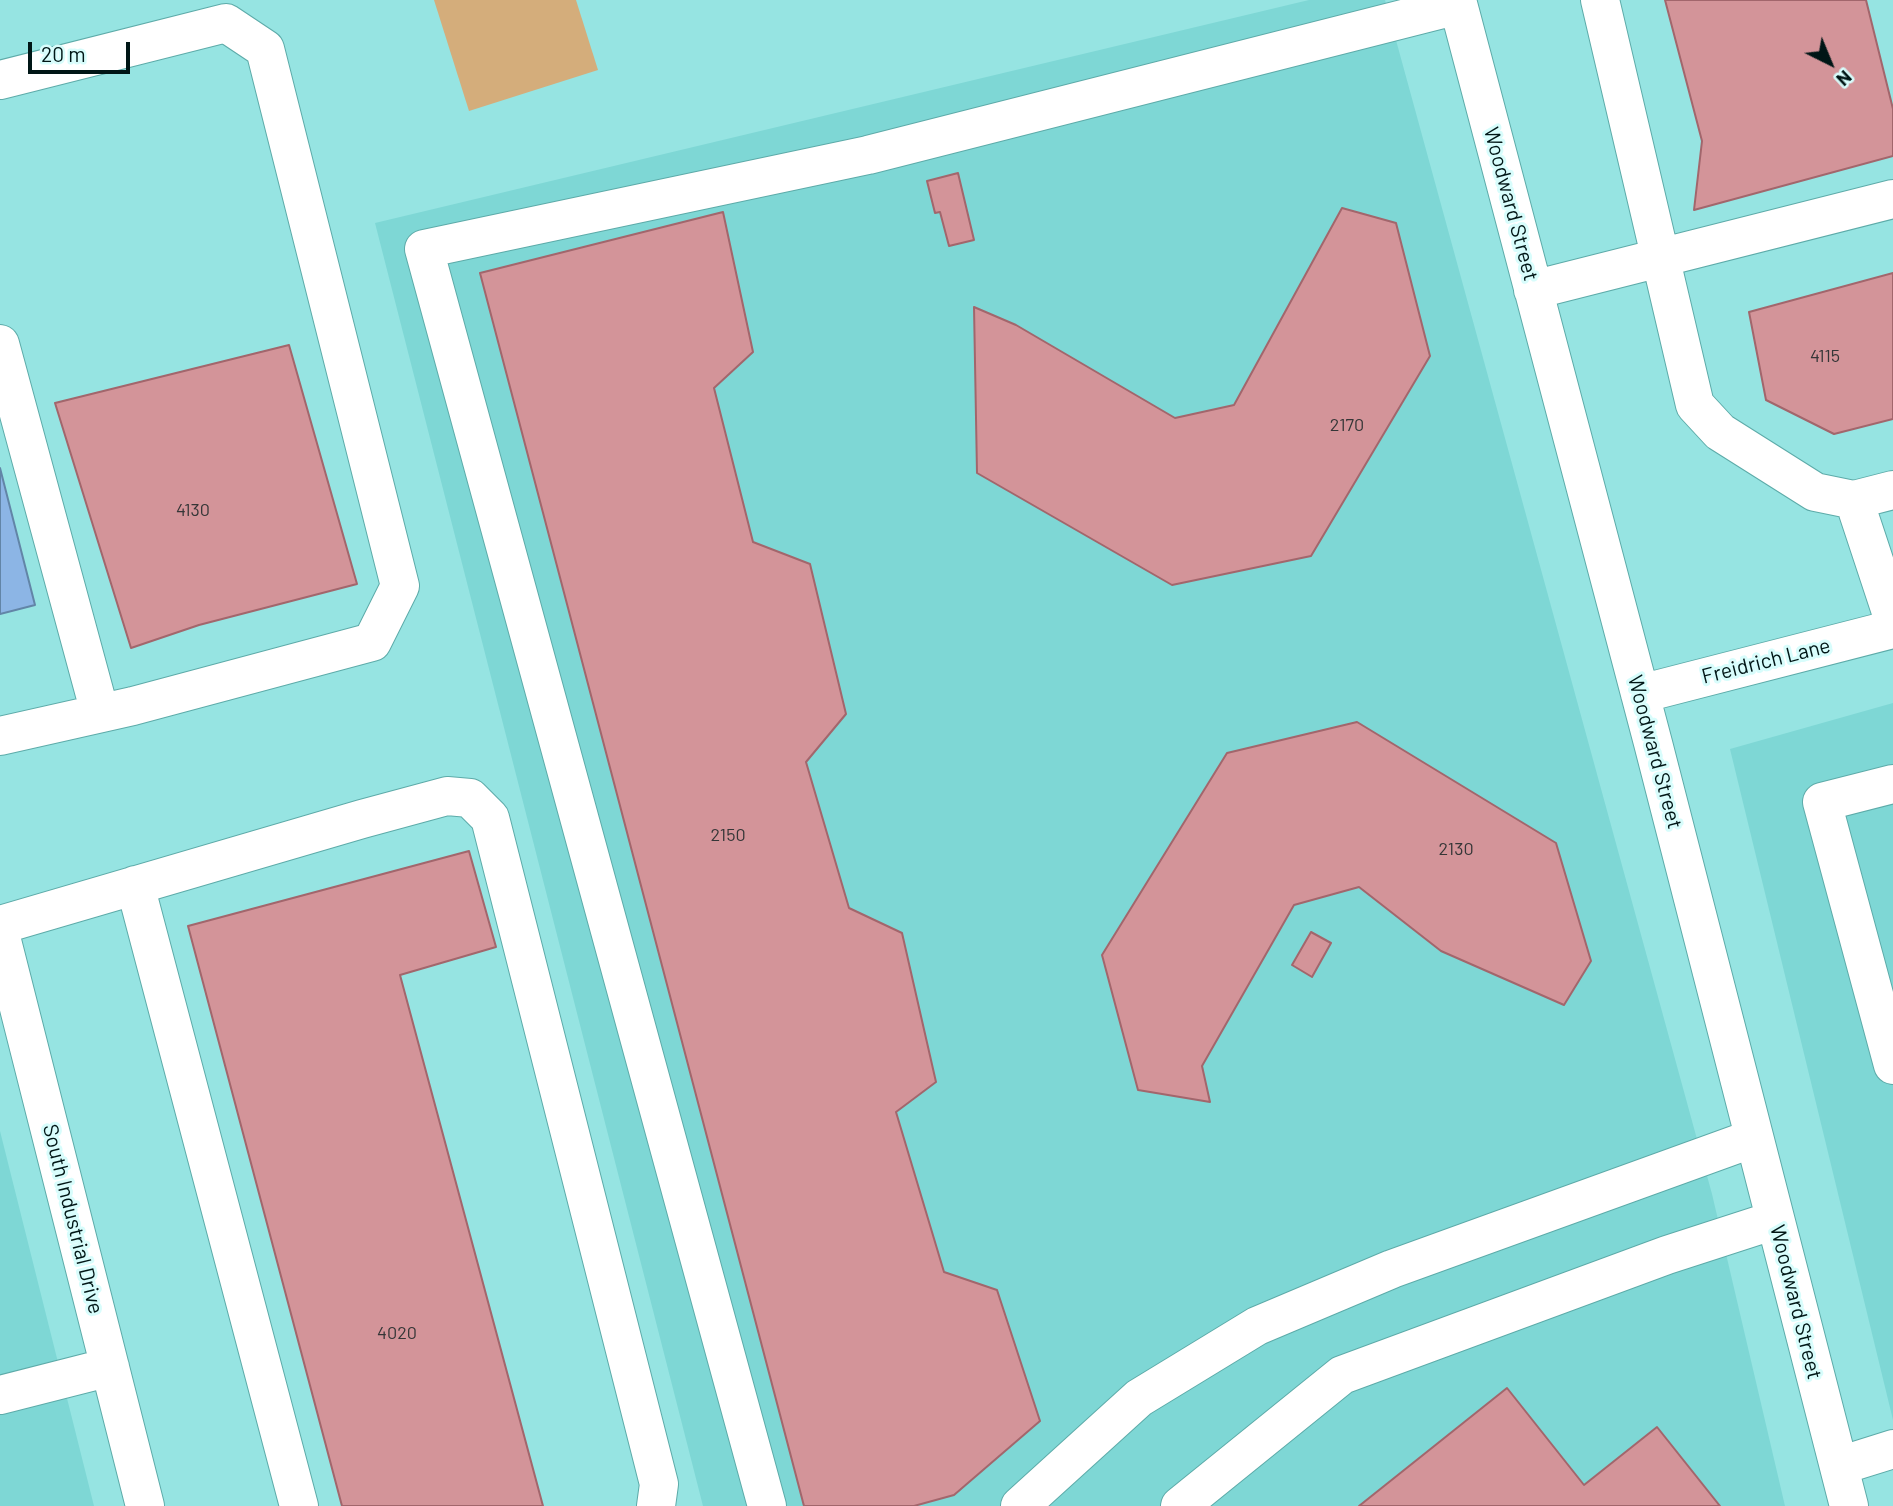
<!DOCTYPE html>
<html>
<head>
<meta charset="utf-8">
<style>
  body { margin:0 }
  #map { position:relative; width:1893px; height:1506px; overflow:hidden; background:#96e4e2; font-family:Barlow,sans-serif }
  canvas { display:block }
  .north { position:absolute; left:1795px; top:28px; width:70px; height:70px; -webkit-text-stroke:5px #d8fdfc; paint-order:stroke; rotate:137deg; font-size:19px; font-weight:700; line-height:28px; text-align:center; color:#001616 }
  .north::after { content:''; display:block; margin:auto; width:24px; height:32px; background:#001616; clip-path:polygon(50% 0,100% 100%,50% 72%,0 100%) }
  .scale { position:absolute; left:28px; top:42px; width:102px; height:32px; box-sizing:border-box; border:4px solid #001616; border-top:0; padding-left:9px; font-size:21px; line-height:24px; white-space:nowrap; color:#001616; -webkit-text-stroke:5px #d8fdfc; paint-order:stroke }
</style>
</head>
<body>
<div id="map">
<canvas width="1893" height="1506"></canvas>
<div class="north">N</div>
<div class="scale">20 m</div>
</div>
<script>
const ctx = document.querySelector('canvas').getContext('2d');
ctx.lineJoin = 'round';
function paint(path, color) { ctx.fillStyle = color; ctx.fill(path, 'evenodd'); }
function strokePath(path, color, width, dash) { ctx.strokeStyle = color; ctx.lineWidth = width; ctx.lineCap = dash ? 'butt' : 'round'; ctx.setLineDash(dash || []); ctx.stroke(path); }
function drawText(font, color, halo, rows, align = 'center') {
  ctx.font = font + ' Barlow,sans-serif'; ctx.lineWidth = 6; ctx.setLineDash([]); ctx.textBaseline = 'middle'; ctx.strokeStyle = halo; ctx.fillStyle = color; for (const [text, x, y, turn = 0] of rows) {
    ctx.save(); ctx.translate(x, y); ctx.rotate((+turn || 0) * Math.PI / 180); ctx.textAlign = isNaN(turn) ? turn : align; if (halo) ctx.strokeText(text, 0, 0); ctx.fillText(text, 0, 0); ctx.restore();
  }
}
paint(new Path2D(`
  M1309,0H1385L1712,1194L1785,1506H703L375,223Z
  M1893,703V1420L1730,749Z
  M0,1131L94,1506H0Z`), '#7ed7d5');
paint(new Path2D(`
  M434,0H576L598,70L469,111Z`), '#d4ad7b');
const water = new Path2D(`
  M0,468L35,605L0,614Z`);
paint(water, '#8cb5e5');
strokePath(water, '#6285a7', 2);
const building = new Path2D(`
  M1665,0H1866L1893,109V156L1694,210L1702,141Z
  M958,173L974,240L949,246L940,212L935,213L927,181Z
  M1342,208L1396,223L1430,356L1311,556L1172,585L977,473L974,307L1016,325L1175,418L1234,405Z
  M723,212L753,352L714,388L753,542L810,564L846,714L806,762L849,908L902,933L936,1082L896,1112L944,1272L997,1290L1040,1421L954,1495L914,1506H804L480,273Z
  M1893,273V419L1834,434L1766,400L1749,312Z
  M289,345L357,584L199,625L131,648L55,403Z
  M1357,722L1556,843L1591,961L1564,1005L1441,951L1359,887L1294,905L1202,1066L1210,1102L1138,1090L1102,955L1227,753Z
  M469,851L496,947L400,975L543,1506H342L188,926Z
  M1311,932L1331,943L1312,977L1292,965Z
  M1507,1388L1584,1485L1657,1427L1720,1506H1359Z`);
paint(building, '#d39499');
strokePath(building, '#a2666c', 2);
const minor = new Path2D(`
  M1457,0L1653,743L1849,1506
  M1600,0L1695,405L1720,432L1815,492L1854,500L1893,490
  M0,80L226,23L265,49L400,586L372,642L133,706L0,736
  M1533,290L1893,199
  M0,344L100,713
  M1854,500L1893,618
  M1640,694L1893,629
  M1893,784L1822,802L1893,1065
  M135,885L299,1506
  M0,925L362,819L447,796L470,798L490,818L659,1484L656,1506
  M0,933L145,1506
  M0,1395L110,1367
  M1839,1466L1893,1449
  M767,1506L424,249L868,155L1458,5
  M1020,1506L1139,1398L1257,1326L1392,1269L1754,1138
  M1180,1506L1342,1375L1667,1255L1775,1220`);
strokePath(minor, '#5daba9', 40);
strokePath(minor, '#fff', 38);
drawText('18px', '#353637', null, [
  ["4115",1825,356],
  ["2170",1347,425],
  ["4130",193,510],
  ["2150",728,835],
  ["2130",1456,849],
  ["4020",397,1333]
]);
drawText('21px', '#001616', '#d8fdfc', [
  ["Woodward Street",1511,204,75],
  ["Freidrich Lane",1766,661,-14],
  ["Woodward Street",1655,752,75],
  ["South Industrial Drive",73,1219,76],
  ["Woodward Street",1796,1302,76]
]);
</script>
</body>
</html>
